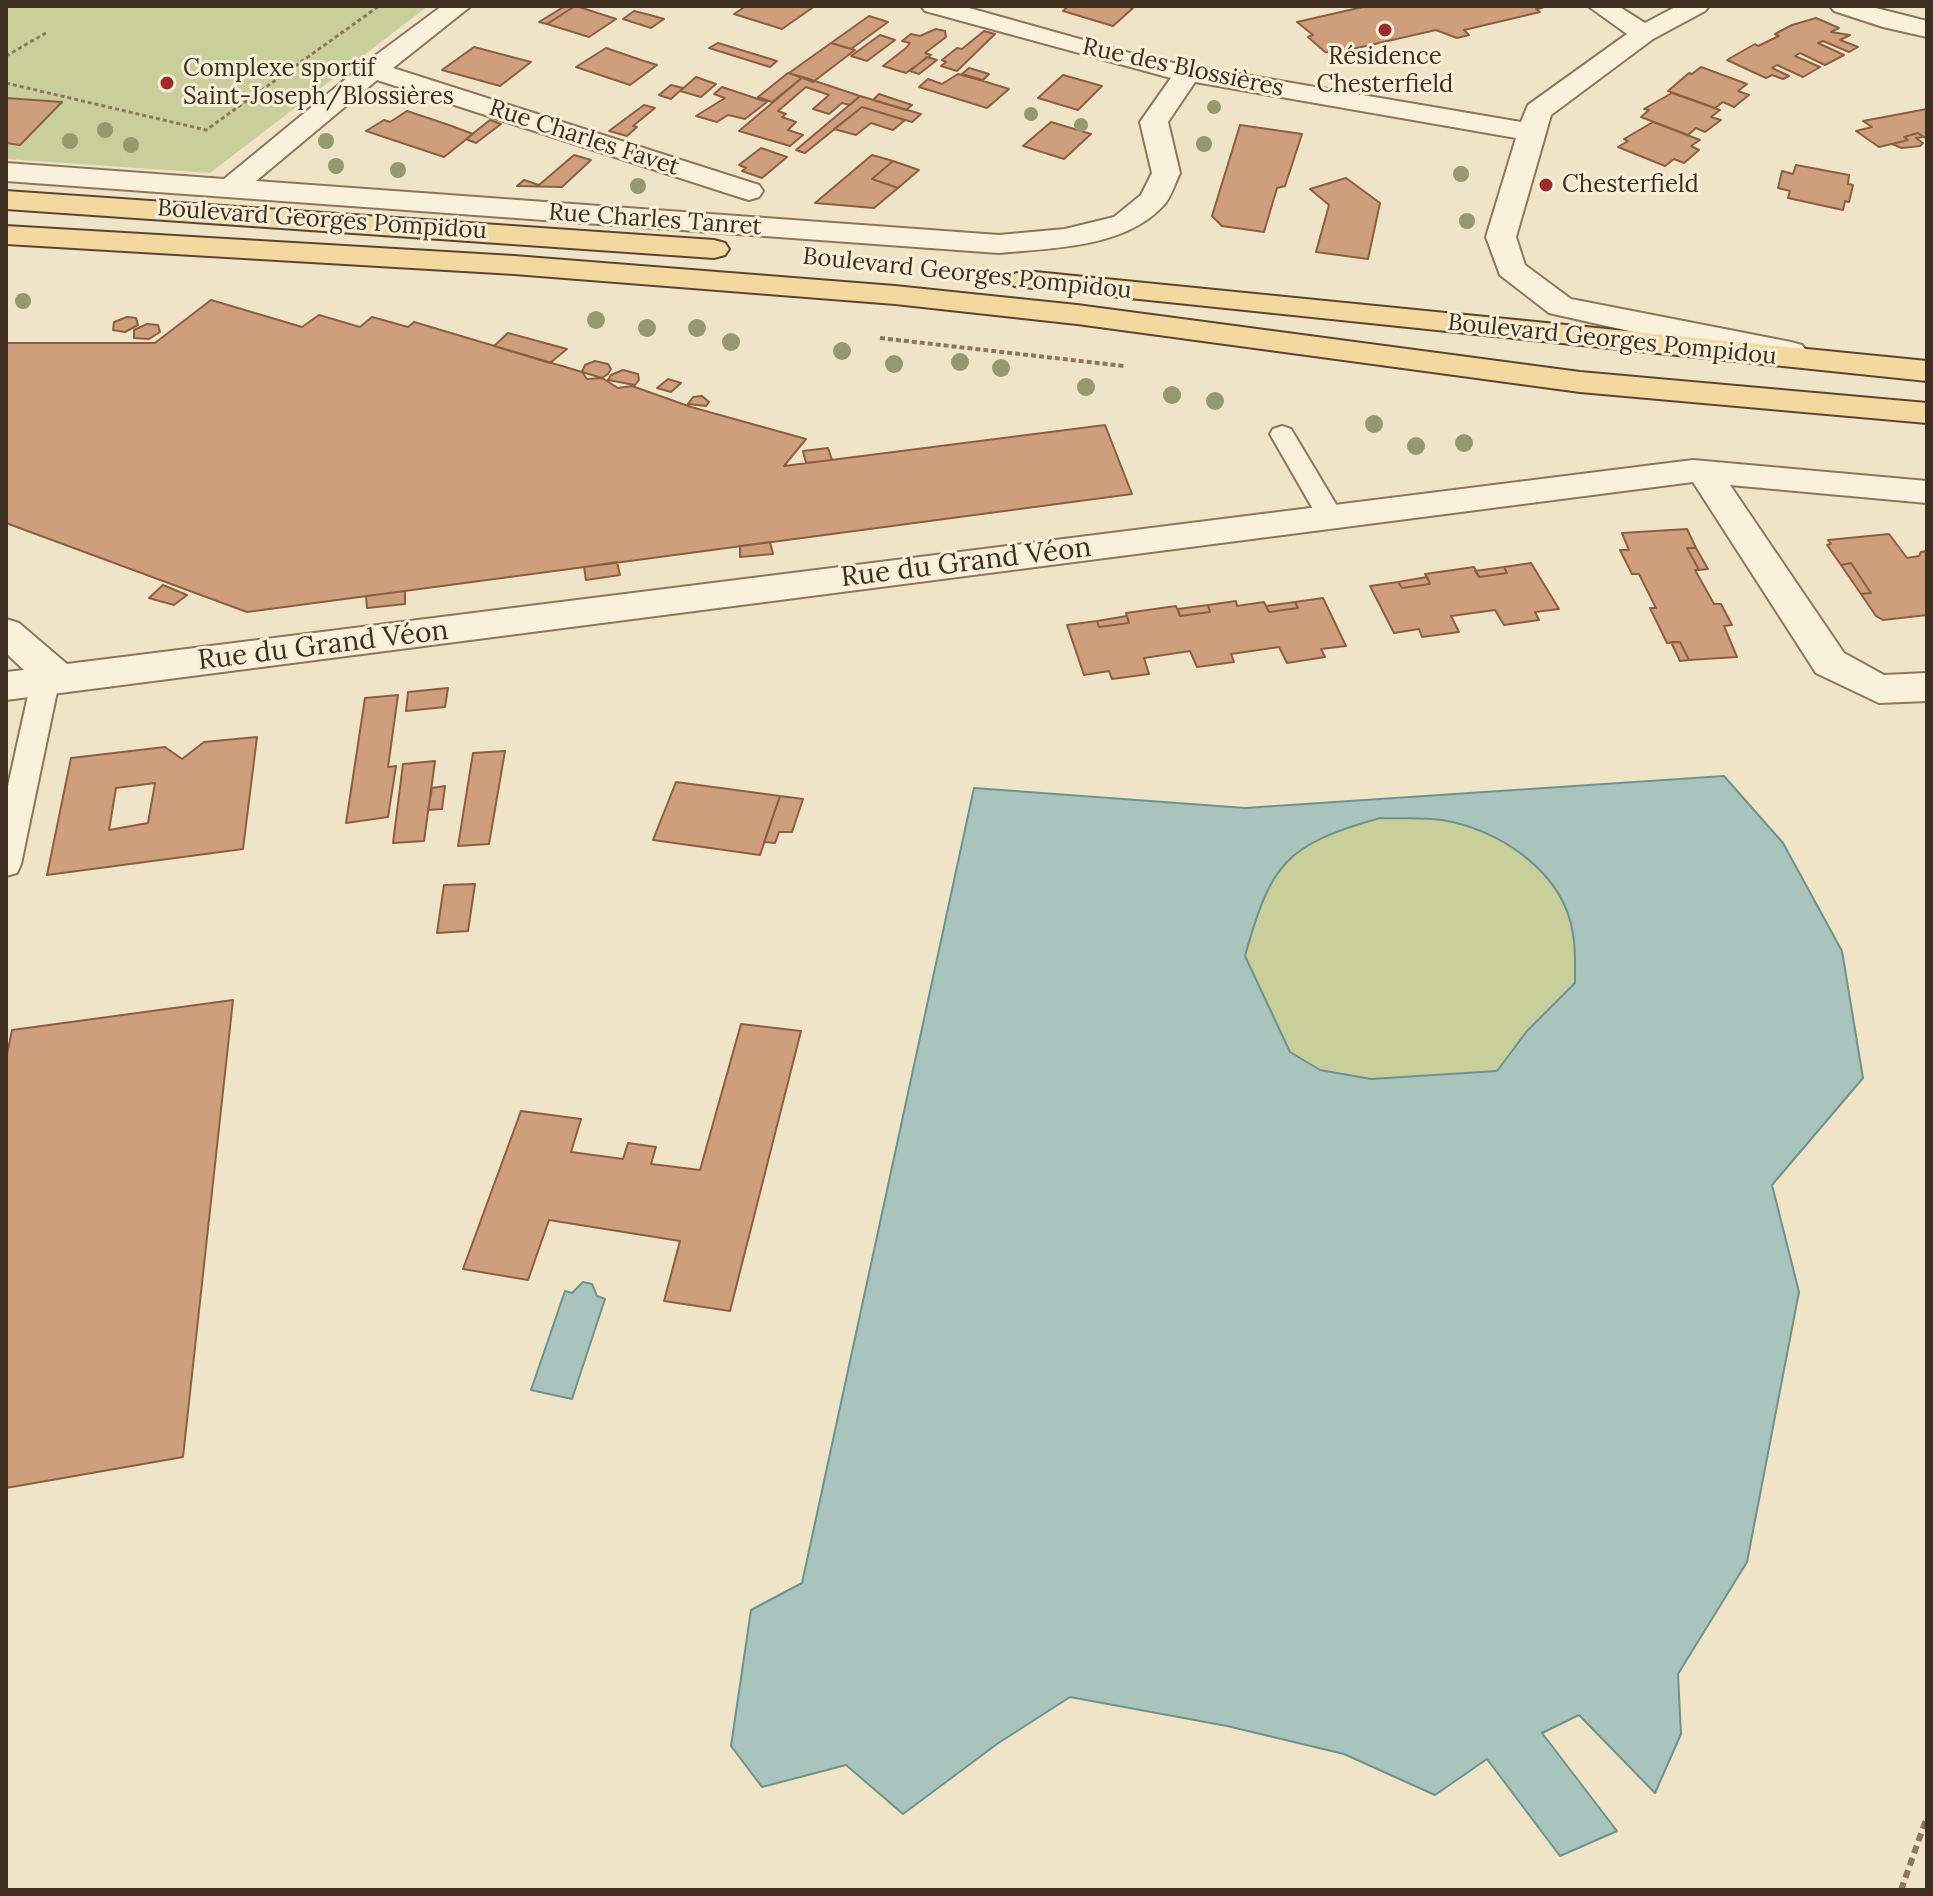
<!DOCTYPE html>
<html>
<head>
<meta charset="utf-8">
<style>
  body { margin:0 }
  #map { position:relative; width:1933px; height:1896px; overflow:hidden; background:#f0e4c8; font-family:Lora,serif }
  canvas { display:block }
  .frame { position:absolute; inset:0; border:8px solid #3d2e20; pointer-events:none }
</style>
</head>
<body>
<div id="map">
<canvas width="1933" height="1896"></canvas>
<div class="frame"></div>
</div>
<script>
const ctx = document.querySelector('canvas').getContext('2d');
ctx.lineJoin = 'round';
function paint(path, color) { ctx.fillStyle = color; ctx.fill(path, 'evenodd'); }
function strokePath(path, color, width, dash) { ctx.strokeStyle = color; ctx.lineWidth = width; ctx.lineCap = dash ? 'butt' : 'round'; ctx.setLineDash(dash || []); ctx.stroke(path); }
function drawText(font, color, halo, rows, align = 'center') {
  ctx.font = font + ' Lora,serif'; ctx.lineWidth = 6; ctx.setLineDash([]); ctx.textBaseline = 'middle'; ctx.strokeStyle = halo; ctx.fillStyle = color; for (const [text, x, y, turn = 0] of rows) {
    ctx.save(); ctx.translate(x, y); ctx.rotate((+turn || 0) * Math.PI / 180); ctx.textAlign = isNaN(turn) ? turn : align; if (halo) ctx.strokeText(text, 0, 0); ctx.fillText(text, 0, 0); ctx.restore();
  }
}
paint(new Path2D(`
  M6,6H428L210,173L6,159Z
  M1380,818C1400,819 1422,817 1442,820C1499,829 1564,872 1573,934C1576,950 1575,967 1575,983L1527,1031L1497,1071L1371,1079L1320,1070L1290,1052L1244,956C1274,862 1282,846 1380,818Z`), '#c9cf9b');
const water = new Path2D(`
  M1724,776L1783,843L1842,951L1863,1078L1772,1185L1799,1292L1747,1562L1678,1674L1681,1734L1655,1793L1579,1715L1542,1733L1617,1831L1560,1856L1487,1759L1435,1795L1344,1754L1227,1726L1070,1697L997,1744L903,1814L846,1765L762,1787L731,1746L751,1610L802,1583L974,788L1245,808ZM1380,818C1400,819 1422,817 1442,820C1499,829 1564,872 1573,934C1576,950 1575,967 1575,983L1527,1031L1497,1071L1371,1079L1320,1070L1290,1052L1245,956C1271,863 1285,845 1380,818Z
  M583,1282L592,1284L597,1296L605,1299L572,1399L531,1390L565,1291L572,1293Z`);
paint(water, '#a9c4bc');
strokePath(water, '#6f938a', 2);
const building = new Path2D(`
  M565,6H575L547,24L539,22Z
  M575,6H576L616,19L589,37L547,24Z
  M746,6H815L782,29L734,14Z
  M1068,6H1126L1133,8L1113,26L1063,11Z
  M1367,6H1539L1542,8L1536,9L1540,12L1464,30L1469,35L1457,38L1436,30L1335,53L1325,52L1308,37L1313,35L1297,22Z
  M634,11L650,15L664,19L651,28L623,19Z
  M869,16L888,22L851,49L831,43Z
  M1816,18L1839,28L1831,32L1850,35L1840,40L1858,47L1849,52L1823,41L1818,43L1844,55L1825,65L1800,53L1795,56L1820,67L1803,77L1777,65L1772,68L1789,76L1783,79L1772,75L1766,78L1727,60L1755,44L1758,46L1779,36L1775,34L1792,25Z
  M936,29L945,31L946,37L925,53L931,55L906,73L883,66L906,48L910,43L902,41L911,34L920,36Z
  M984,31L995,34L957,71L941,66L946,62L942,60L957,48L962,49Z
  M880,35L895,40L867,61L851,56Z
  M718,43L777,61L770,67L709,48Z
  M831,43L855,50L813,82L789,73Z
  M474,47L531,62L500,86L442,70Z
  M606,48L644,61L657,65L630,85L576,67Z
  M927,57L937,60L919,74L910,71Z
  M1701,67L1747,84L1738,91L1749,95L1734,107L1723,102L1715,108L1668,91L1689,73L1692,74Z
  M969,68L989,74L983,80L962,74Z
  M788,73L803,77L772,102L758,97Z
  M958,74L983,81L1009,89L987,108L919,87L928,79L942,84Z
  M1063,75L1102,86L1078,110L1038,98Z
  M696,77L716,84L701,97L680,91Z
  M803,77L860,96L850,105L842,103L829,114L813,109L829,95L806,87L778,111L786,114L782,117L796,122L788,130L803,135L790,146L739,131Z
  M671,85L683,88L671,99L659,95Z
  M722,87L767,102L745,119L728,115L717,122L696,116L725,98L714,94Z
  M1672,93L1720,110L1711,117L1721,120L1705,132L1696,128L1688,135L1641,117L1649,110L1644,109Z
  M879,94L912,105L906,110L873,100Z
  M860,96L921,114L912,122L862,107L805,153L796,150Z
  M6,98L62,102L20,145L6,143Z
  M644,105L655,108L633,126L637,127L627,136L609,131Z
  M862,107L905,120L893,130L871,123L856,135L834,129Z
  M1927,109V139L1918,133L1904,137L1908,140L1879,147L1856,131L1872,127L1863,121Z
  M407,111L449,125L473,134L444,157L366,131L384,120L390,122Z
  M490,120L501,124L476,143L466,139Z
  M1051,122L1091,134L1064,159L1023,146Z
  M1653,122L1700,140L1691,146L1699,150L1684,163L1674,159L1665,166L1618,147L1628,141L1624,139Z
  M1240,125L1302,134L1285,186L1277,188L1264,232L1222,226L1212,216Z
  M1918,133L1923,137L1916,138L1923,143L1920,146L1902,148L1892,144L1908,140L1904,137Z
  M761,148L787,157L762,178L742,171L746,168L739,165Z
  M574,155L591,160L562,187L517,186L524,180L539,185Z
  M872,155L893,161L872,179L898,188L874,208L815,203Z
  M893,161L919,170L898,188L872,179Z
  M1796,165L1849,175L1848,184L1853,185L1849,202L1845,201L1843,210L1788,198L1790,191L1778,188L1782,171L1793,174Z
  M1346,178L1380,203L1368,259L1316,252L1329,205L1310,189Z
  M211,300L302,327L319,315L360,327L372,317L408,327L414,322L582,372L587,379L602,378L618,388L632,386L691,407L806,439L784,466L1105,425L1132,494L247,612L6,523V343H155Z
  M127,317L136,318L138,325L125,332L113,330L114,322Z
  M147,324L158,325L160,332L149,339L134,338V330Z
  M508,333L567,349L550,363L494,346Z
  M595,361L608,364L611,369L608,374L602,378L582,372L585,365Z
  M623,370L638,374L639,380L635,385L608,380L611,375Z
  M668,379L681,383L671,392L657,388Z
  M702,396L709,402L706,406L688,404L693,397Z
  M828,448L832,460L806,463L803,451Z
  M1687,529L1696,548H1687L1699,570H1695L1714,604H1721L1732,625L1724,626L1737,657L1689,660L1680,642L1667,643L1650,608H1656L1639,574H1632L1620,550H1629L1622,533Z
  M1889,534L1907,558L1919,556L1921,552L1927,551V615L1883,620L1876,616L1861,594L1871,593L1851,563L1841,565L1827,545L1831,544L1828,540Z
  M770,542L773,554L740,557V546Z
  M1687,548H1696L1708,569L1699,570Z
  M617,562L620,575L586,580L584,567Z
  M1531,563L1559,609L1535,612L1539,620L1504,625L1495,610L1451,616L1459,632L1422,637L1419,629L1394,633L1370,586L1398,582L1402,588L1430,584L1425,574L1474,567L1479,577L1507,573L1504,567Z
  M1851,563L1871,593L1861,594L1841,565Z
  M1504,567L1507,573L1479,577L1475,571Z
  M1427,577L1430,584L1402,588L1398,582Z
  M163,585L187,595L174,605L149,598Z
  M405,591V604L367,608L366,596Z
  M1323,598L1346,646L1321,649L1325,657L1287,663L1279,647L1231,654L1234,662L1197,667L1190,651L1144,658L1149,674L1112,679L1109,671L1084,675L1067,625L1097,621L1099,627L1129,623L1126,613L1176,606L1180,616L1210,612L1208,605L1236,601L1237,606L1264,602L1269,612L1298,608L1295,602Z
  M1295,602L1298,608L1269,612L1266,606Z
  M1208,605L1210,612L1180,616L1178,609Z
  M1127,616L1129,623L1099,627L1097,621Z
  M1671,642H1680L1689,660L1680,661Z
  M448,688L445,707L406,711L408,692Z
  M398,695L388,767L396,766L388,817L346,823L365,698Z
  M257,737L243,849L47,875L71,758L165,747L182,759L204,742ZM155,783L148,823L109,830L116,788Z
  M505,751L489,844L458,846L473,753Z
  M435,761L424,841L393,843L403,764Z
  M676,782L780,796L760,855L653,840Z
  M445,786L442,809L428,810L432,788Z
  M780,796L803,799L792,832H779L775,843L764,842Z
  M475,884L468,931L437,933L444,885Z
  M233,1000L183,1457L6,1488V1059L12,1030Z
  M741,1024L801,1031L730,1311L664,1301L680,1241L549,1220L528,1280L463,1269L521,1111L581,1119L571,1152L623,1159L628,1143L656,1147L651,1164L700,1170Z`);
paint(building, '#cf9f7d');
strokePath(building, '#8d5f41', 2);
const lane = new Path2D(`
  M1282,426L1291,429L1294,434L1343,516L1339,522L1330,524L1321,522L1317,516L1270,434L1273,429Z
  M45,672L55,675L59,682L21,864L17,873L6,876V795L31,682L35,675Z`);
const street = new Path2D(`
  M442,6H471L393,68L759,185L763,191L759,197L749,200L739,197L377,80L256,181L999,235L1065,229L1114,217L1141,195L1152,173L1140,122L1171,78L925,11L921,6H962L1151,59L1521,122L1528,105L1627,34L1588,6H1618L1645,23L1677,6H1709L1705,11L1653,39L1551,115L1516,237L1525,265L1571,299L1791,342L1802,345L1807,352L1802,359L1791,362L1638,333L1549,313L1500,275L1486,237L1516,138L1195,82L1168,122L1180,173C1175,183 1171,198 1163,206C1124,248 1052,248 999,253L6,181V163L224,179L364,64Z
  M1830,6H1868L1927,21V37L1883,27L1834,11Z
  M1693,460L1927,481V503L1730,485L1844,653L1884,675L1927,673V701L1879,703L1816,673L1693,482L6,700V672L24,670L6,653V619L19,623L67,664Z`);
const primary = new Path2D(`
  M6,191L714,240L725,243L729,249L725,255L714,258L6,209Z
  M6,226L514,256L895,286L1077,305L1580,372L1927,403V423L1580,392L1077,324L895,304L514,274L6,244Z
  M1025,271L1927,361V381L1014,286L1010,280L1014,274Z`);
strokePath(lane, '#8d765c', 4);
strokePath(street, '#8d765c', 4);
strokePath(primary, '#5b4430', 4);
strokePath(new Path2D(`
  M6,56L46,33
  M6,83L206,130L379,6`), '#8d765c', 3, [4, 3]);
strokePath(new Path2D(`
  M880,338L1124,366`), '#8d765c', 4, [5, 3]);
strokePath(new Path2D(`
  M1901,1890L1927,1817`), '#8d765c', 6, [8, 5]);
paint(lane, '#faf1dc');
paint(street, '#faf1dc');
paint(primary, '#f3d9a0');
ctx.fillStyle = '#96986f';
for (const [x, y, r] of [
  [1214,107,7],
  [1031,114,7],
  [1081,125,7],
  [105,130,8],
  [70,141,8],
  [326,141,8],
  [1204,144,8],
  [131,145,8],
  [336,166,8],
  [398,170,8],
  [1461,174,8],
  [638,186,8],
  [1467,221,8],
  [23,301,8],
  [596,320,9],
  [647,328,9],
  [697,328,9],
  [731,342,9],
  [842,351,9],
  [960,362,9],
  [894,364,9],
  [1001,368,9],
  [1086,387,9],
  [1172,395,9],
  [1215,401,9],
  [1374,424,9],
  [1464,443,9],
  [1416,446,9]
]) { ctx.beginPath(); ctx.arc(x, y, r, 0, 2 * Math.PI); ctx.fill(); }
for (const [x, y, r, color] of [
  [1385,30,8,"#9e2a2b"],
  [167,83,8,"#9e2a2b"],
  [1546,185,8,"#9e2a2b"]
]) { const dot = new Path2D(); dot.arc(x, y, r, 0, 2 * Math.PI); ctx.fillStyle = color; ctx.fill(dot); strokePath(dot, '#f7eed8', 3); }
drawText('24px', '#3d2e20', '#f7eed8', [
  ["Résidence",1385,57,"center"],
  ["Chesterfield",1385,85,"center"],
  ["Complexe sportif",183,69],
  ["Saint-Joseph/Blossières",183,97],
  ["Chesterfield",1562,185]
], 'left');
drawText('24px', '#3d2e20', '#f7eed8', [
  ["Rue des Blossières",1183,68,12],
  ["Rue Charles Favet",584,138,18],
  ["Boulevard Georges Pompidou",322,220,4],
  ["Rue Charles Tanret",655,220,4],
  ["Boulevard Georges Pompidou",967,274,6],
  ["Boulevard Georges Pompidou",1612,340,6]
]);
drawText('28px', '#3d2e20', '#f7eed8', [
  ["Rue du Grand Véon",966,563,-7],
  ["Rue du Grand Véon",323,646,-7]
]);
</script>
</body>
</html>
